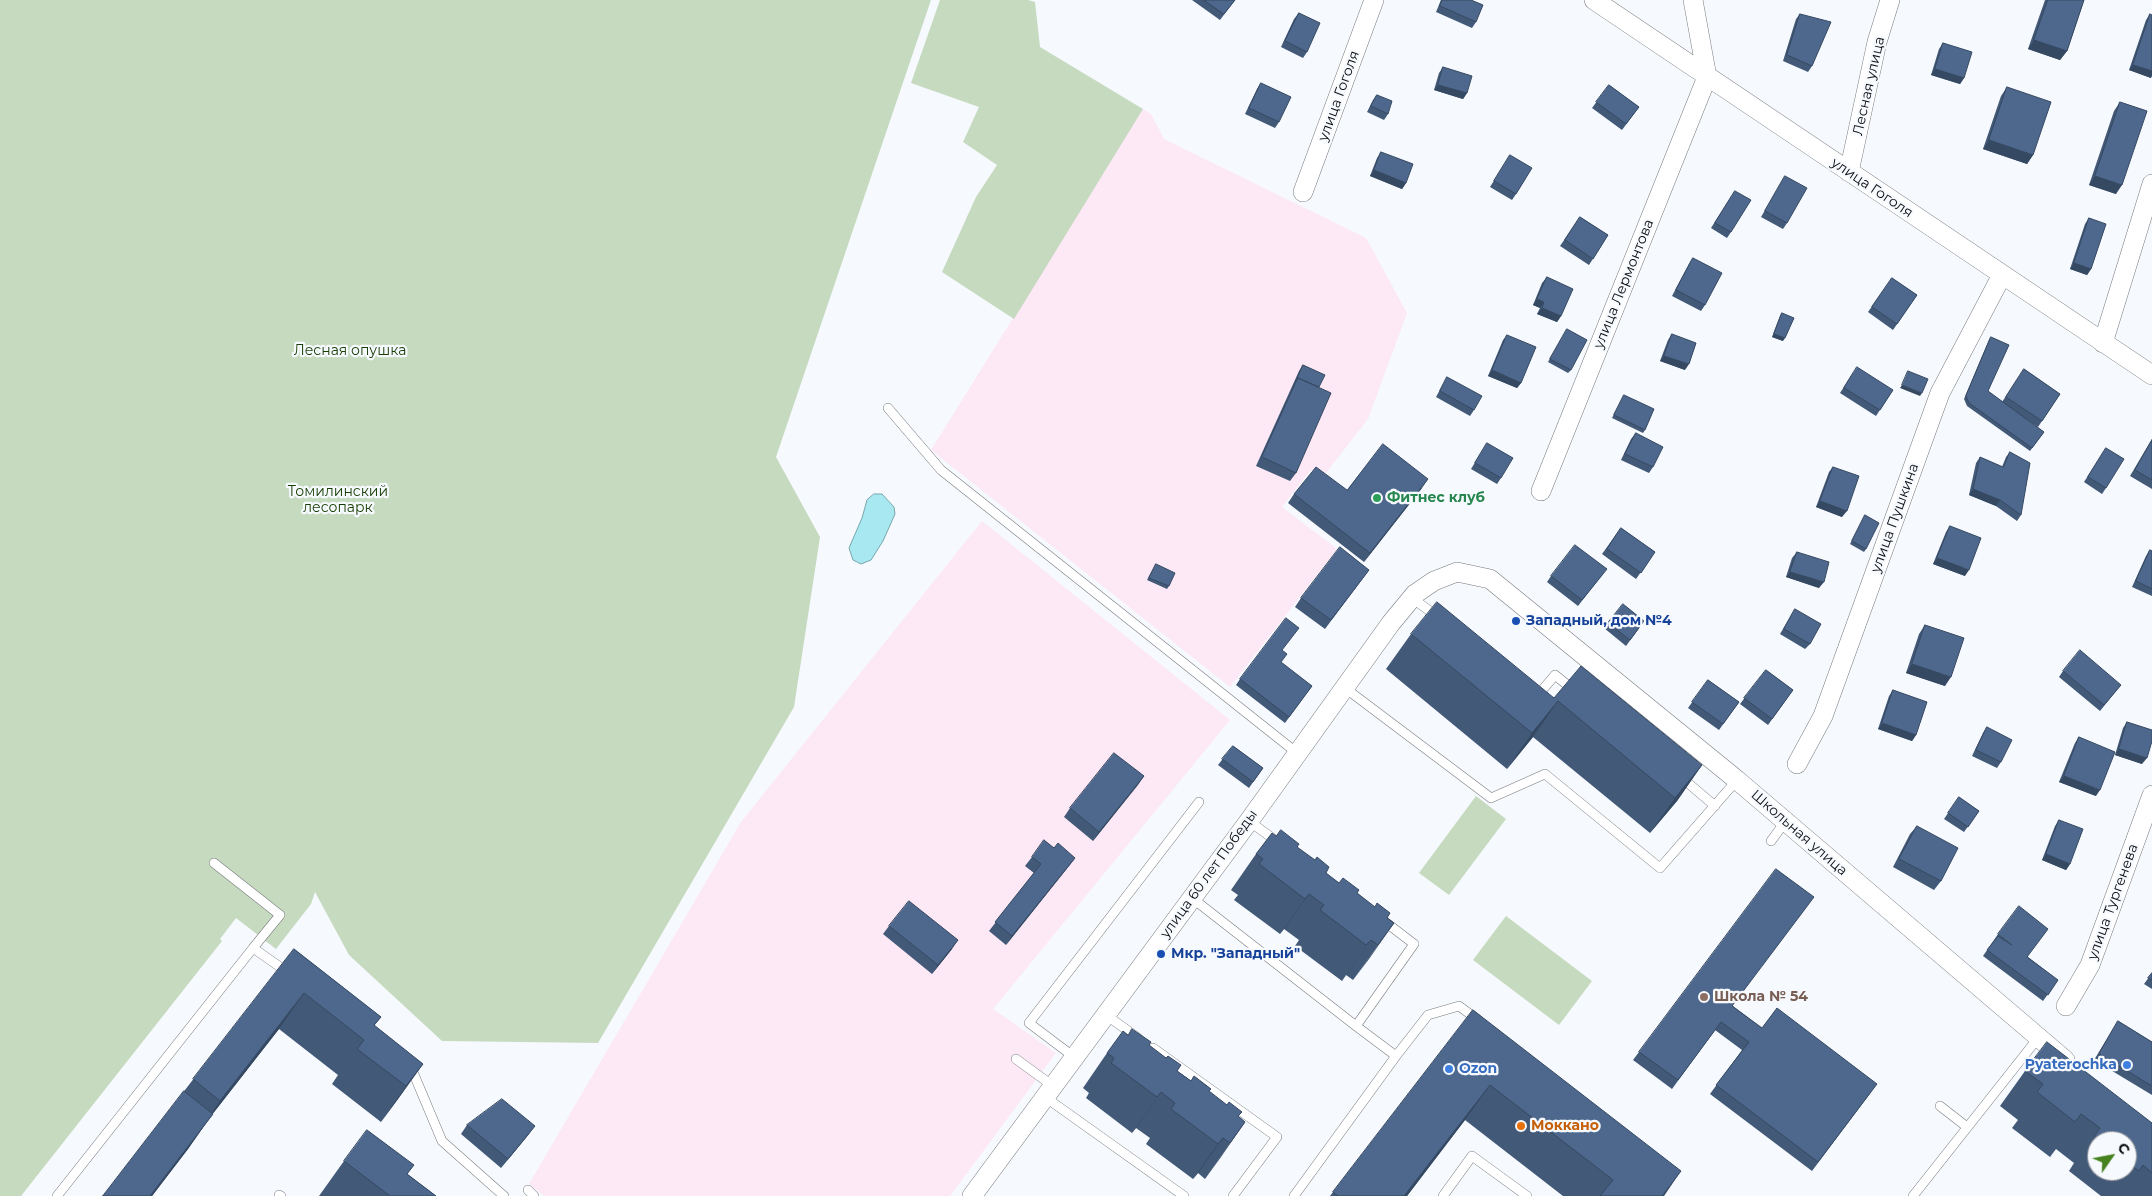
<!DOCTYPE html>
<html>
<head>
<meta charset="utf-8">
<style>
  body { margin:0 }
  #map { position:relative; width:2152px; height:1196px; overflow:hidden; background:#f6f9fd; font-family:Montserrat,sans-serif }
  canvas { display:block }
  .north { position:absolute; left:2087px; top:1131px; width:50px; height:50px; box-sizing:border-box; background:#f6f9fd; border:1px solid #989a9d; border-radius:50%; rotate:57deg; font-size:14px; font-weight:700; line-height:20px; text-align:center; color:#0a0b0d }
  .north::after { content:''; display:block; margin:auto; width:18px; height:22px; background:#47821f; clip-path:polygon(50% 0,100% 100%,50% 72%,0 100%) }
</style>
</head>
<body>
<div id="map">
<canvas width="2152" height="1196"></canvas>
<div class="north">С</div>
</div>
<script>
const ctx = document.querySelector('canvas').getContext('2d');
ctx.lineJoin = 'round';
function paint(path, color) { ctx.fillStyle = color; ctx.fill(path, 'evenodd'); }
function strokePath(path, color, width, dash) { ctx.strokeStyle = color; ctx.lineWidth = width; ctx.lineCap = dash ? 'butt' : 'round'; ctx.setLineDash(dash || []); ctx.stroke(path); }
function drawText(font, color, halo, rows, align = 'center') {
  ctx.font = font + ' Montserrat,sans-serif'; ctx.lineWidth = 4.5; ctx.setLineDash([]); ctx.textBaseline = 'middle'; ctx.strokeStyle = halo; ctx.fillStyle = color; for (const [text, x, y, turn = 0] of rows) {
    ctx.save(); ctx.translate(x, y); ctx.rotate((+turn || 0) * Math.PI / 180); ctx.textAlign = isNaN(turn) ? turn : align; if (halo) ctx.strokeText(text, 0, 0); ctx.fillText(text, 0, 0); ctx.restore();
  }
}
paint(new Path2D(`
  M1143,109L1151,114L1164,139L1366,238L1407,313L1368,419L1322,478L1311,470L1282,507L1337,549L1230,687L931,450Z
  M982,521L1230,720L993,1009L1056,1053L950,1196H544L529,1184L741,822Z`), '#fde8f6');
paint(new Path2D(`
  M0,0H931L776,457L820,537L794,707L598,1043L442,1041L349,955L315,892L311,904L276,949L236,918L220,939L222,941L21,1196H0Z
  M940,0H1028L1035,2L1040,47L1143,109L1014,319L942,272L976,197L997,165L963,142L979,107L911,83Z
  M1476,796L1506,819L1449,895L1419,873Z
  M1506,916L1592,981L1559,1025L1473,960Z`), '#c6dabf');
const water = new Path2D(`
  M874,494H882L894,507L895,514L883,541L871,560L861,564L853,560L849,548L862,518L867,500Z`);
paint(water, '#a7e8f1');
strokePath(water, '#78a6ad', 1);
const lane = new Path2D(`
  M888,408L941,470L1297,753
  M1412,598L1438,617
  M1345,688L1491,798L1545,774L1660,868L1737,780
  M1535,693L1538,695L1555,675L1576,692
  M1681,777L1715,806
  M1249,821L1279,843
  M1771,841L1785,822
  M214,863L280,915L253,948
  M1192,898L1356,1026
  M1106,1015L1138,1038
  M1153,1048L1277,1137L1233,1196
  M1396,1056L1428,1015L1459,1006L1478,1020
  M1074,1057L1029,1023L1199,802
  M1016,1059L1053,1086
  M410,1065L442,1141L504,1196
  M1045,1097L1184,1196
  M1940,1106L1967,1127
  M528,1190L534,1196
  M279,1195L281,1196
  M57,1196L253,948L290,974
  M1294,1196L1396,1056L1356,1026L1414,944L1384,921
  M1443,1196L1472,1156L1527,1196
  M1913,1196L2038,1038`);
const street = new Path2D(`
  M1594,0L2152,375
  M1693,0L1707,77
  M1849,172L1877,42L1890,0
  M1303,192L1374,0
  M2103,343L2152,184
  M1541,491L1707,77
  M1797,764L1823,716L1940,393L2002,275
  M2066,1006L2090,965L2152,795
  M972,1196L1249,821L1391,623L1415,594L1434,581L1457,572L1490,579L1737,780L2065,1060`);
strokePath(lane, '#787a7e', 10);
strokePath(street, '#787a7e', 20);
strokePath(lane, '#fff', 9);
strokePath(street, '#fff', 19);
paint(new Path2D(`
  M1192,0H1235L1220,20Z
  M1441,0H1471L1476,22L1472,28L1436,12Z
  M2045,0H2084L2067,51L2060,60L2028,49Z
  M1299,13L1307,52L1303,58L1281,47L1294,19Z
  M1800,14L1812,66L1808,72L1783,61L1796,19Z
  M2150,14L2151,78L2129,70L2146,20Z
  M1943,43L1964,78L1960,84L1931,75L1939,49Z
  M1443,67L1467,93L1463,99L1434,90L1439,73Z
  M1261,83L1279,122L1275,128L1245,114L1257,89Z
  M1609,85L1639,107L1622,130L1592,108Z
  M2007,87L2033,155L2027,164L1983,149L2001,96Z
  M1377,95L1388,114L1384,120L1367,112L1373,100Z
  M2120,102L2116,194L2089,185L2114,111Z
  M1381,152L1406,183L1402,189L1370,176L1377,158Z
  M1510,155L1516,194L1512,200L1490,187Z
  M1785,176L1787,223L1783,229L1761,217Z
  M1735,191L1731,232L1727,238L1711,228Z
  M1580,217L1608,235L1589,265L1560,246Z
  M2089,218L2091,269L2087,275L2070,269L2085,224Z
  M1693,258L1705,305L1701,311L1672,296L1689,264Z
  M1547,277L1561,316L1557,322L1537,314L1540,308L1533,305L1542,283Z
  M1892,278L1917,295L1893,330L1868,312Z
  M1782,313L1783,341L1772,337L1780,316Z
  M1567,329L1571,370L1568,373L1548,362Z
  M1672,334L1685,370L1660,361L1668,340Z
  M1507,335L1521,383L1517,388L1488,376L1503,340Z
  M1991,337L1988,391L2002,402L2024,369L2060,394L2038,427L2023,417L2044,432L2030,451L1967,406L1964,399L1989,340Z
  M1303,365L1319,387L1296,473L1290,481L1256,466L1299,371Z
  M1853,373L1893,390L1876,416L1840,393Z
  M1447,377L1474,410L1470,416L1436,397Z
  M1624,395L1645,430L1643,433L1612,418Z
  M1636,433L1653,467L1649,473L1621,460L1631,439Z
  M2152,439V489L2130,476Z
  M1487,443L1501,478L1497,484L1471,469Z
  M2106,448V488L2102,494L2084,482Z
  M2010,452L2021,515L2017,521L1996,506L1969,495L1976,463L1980,457L2002,467L2006,457Z
  M1833,467L1842,517L1816,507L1829,472Z
  M1422,488L1364,562L1288,503L1294,494L1347,490Z
  M1865,515L1866,549L1864,552L1850,544Z
  M1950,526L1965,576L1933,564L1946,532Z
  M1621,528L1655,552L1636,579L1602,554Z
  M2150,550L2152,551V596L2132,587L2146,556Z
  M1797,552L1819,588L1786,577L1792,558Z
  M1156,564L1169,586L1167,589L1147,580Z
  M1369,570L1325,629L1295,607L1301,598Z
  M1602,575L1578,606L1547,582L1551,576Z
  M1795,609L1810,644L1805,649L1780,634Z
  M1608,623L1640,627L1626,646L1604,628Z
  M1925,625L1945,686L1906,673L1919,634Z
  M1411,634L1554,698L1702,765L1677,801L1650,833L1533,737L1507,769L1386,669Z
  M1282,650L1281,663L1312,686L1285,723L1236,685L1240,679Z
  M1766,670L1793,690L1768,725L1740,704Z
  M2063,671L2121,685L2100,711L2059,677Z
  M1708,680L1739,702L1719,730L1688,708Z
  M1893,690L1916,735L1912,741L1878,729L1889,696Z
  M2127,722L2142,764L2115,755L2123,728Z
  M1987,727L2001,762L1997,768L1972,756L1983,733Z
  M2079,737L2096,796L2059,782L2075,743Z
  M1233,746L1263,768L1249,788L1218,765Z
  M1144,776L1093,841L1064,817L1070,808Z
  M1959,797L1979,811L1964,832L1944,819Z
  M2059,820L2070,864L2066,870L2042,860L2055,826Z
  M1917,826L1941,881L1934,890L1893,867L1910,834Z
  M1276,836L1297,847L1326,873L1339,883L1357,893L1394,923L1353,980L1346,975L1342,981L1295,946L1299,940L1284,929L1280,934L1234,900L1238,895L1231,890L1256,854Z
  M1054,848L1075,858L1006,945L989,931L1034,873L1025,866L1032,857Z
  M889,926L952,949L932,974L883,934Z
  M1998,934L2058,980L2043,1001L1983,956L1994,940Z
  M294,949L381,1017L374,1026L423,1064L398,1099L381,1122L332,1084L338,1075L279,1029L211,1116L188,1149L152,1196H103Z
  M2152,973V989L2144,984Z
  M1733,1006L1762,1028L1871,1092L1812,1171L1710,1094L1742,1050L1715,1030L1672,1089L1633,1060L1639,1052Z
  M1473,1010L1664,1196H1563L1465,1120L1407,1196H1330Z
  M2118,1021L2152,1042V1095L2094,1060Z
  M1128,1035L1149,1045L1177,1071L1191,1081L1209,1092L1245,1122L1205,1179L1198,1173L1193,1179L1146,1144L1150,1138L1136,1128L1132,1133L1086,1098L1089,1093L1083,1088L1107,1053Z
  M2025,1071L2152,1123V1196H2101L2069,1171L2074,1163L2056,1149L2050,1157L2012,1128L2018,1120L2000,1106ZM2097,1141H2127V1171H2097Z
  M467,1125L529,1134L501,1168L461,1134Z
  M344,1161L407,1174L436,1196H319Z`), '#425978');
paint(new Path2D(`
  M2034,40L2067,51L2060,60L2028,49Z
  M2133,65L2152,71V76L2151,78L2129,70Z
  M1935,69L1964,78L1960,84L1931,75Z
  M1438,85L1467,93L1463,99L1434,90Z
  M1989,140L2033,155L2027,164L1983,149Z
  M1374,170L1406,183L1402,189L1370,176Z
  M2095,176L2122,185L2116,194L2089,185Z
  M2074,263L2091,269L2087,275L2070,269Z
  M1537,299L1544,302L1540,308L1533,305Z
  M1542,308L1561,316L1557,322L1537,314Z
  M1774,334L1785,338L1783,341L1772,337Z
  M1664,356L1689,364L1685,370L1660,361Z
  M1492,370L1521,383L1517,388L1488,376Z
  M1902,385L1922,393L1920,396L1900,388Z
  M1428,479L1422,488L1364,562L1370,553Z
  M1973,489L2000,500L1996,506L1969,495Z
  M1820,501L1847,511L1842,517L1816,507Z
  M1937,558L1969,570L1965,576L1933,564Z
  M1790,572L1824,582L1819,588L1786,577Z
  M1912,664L1951,677L1945,686L1906,673Z
  M1558,701L1533,737L1507,769L1532,733Z
  M1882,723L1916,735L1912,741L1878,729Z
  M2119,749L2147,758L2142,764L2115,755Z
  M1702,765L1677,801L1650,833L1675,798Z
  M1144,776L1138,785L1093,841L1099,832Z
  M2064,776L2100,790L2096,796L2059,782Z
  M2046,854L2070,864L2066,870L2042,860Z
  M1075,858L1069,866L1006,945L1012,936Z
  M1309,894L1284,929L1280,934L1305,899Z
  M1394,923L1369,959L1353,980L1378,945Z
  M958,940L952,949L932,974L938,965Z
  M1371,940L1346,975L1342,981Z
  M304,993L279,1029L211,1116L188,1149L152,1196H150L196,1136L220,1101Z
  M423,1064L398,1099L381,1122L406,1086Z
  M1490,1085L1465,1120L1407,1196H1404Z
  M1161,1092L1136,1128L1132,1133Z
  M1245,1122L1221,1157L1205,1179L1230,1143Z
  M535,1126L529,1134L501,1168L508,1159Z
  M1223,1138L1198,1173L1193,1179L1218,1144Z
  M1681,1171L1664,1196H1662Z`), '#364962');
const building = new Path2D(`
  M1204,0H1235L1224,14Z
  M1442,0H1471L1483,5L1476,22L1440,6Z
  M2048,0H2084L2067,51L2034,40Z
  M1299,13L1320,23L1307,52L1285,41Z
  M1800,14L1831,22L1812,66L1787,55Z
  M2150,14L2152,15V71L2133,65Z
  M1943,43L1972,52L1964,78L1935,69Z
  M1443,67L1472,76L1467,93L1438,85Z
  M1261,83L1291,97L1279,122L1249,108Z
  M1609,85L1639,107L1626,124L1596,102Z
  M2007,87L2051,102L2033,155L1989,140Z
  M1377,95L1392,101L1388,114L1371,106Z
  M2120,102L2147,111L2122,185L2095,176Z
  M1381,152L1413,164L1406,183L1374,170Z
  M1510,155L1532,168L1516,194L1494,181Z
  M1785,176L1807,188L1787,223L1765,211Z
  M1735,191L1751,200L1731,232L1715,223Z
  M1580,217L1608,235L1593,259L1565,240Z
  M2089,218L2106,224L2091,269L2074,263Z
  M1693,258L1722,273L1705,305L1676,290Z
  M1547,277L1573,289L1561,316L1542,308L1544,302L1537,299Z
  M1892,278L1917,295L1897,324L1872,307Z
  M1782,313L1794,318L1785,338L1774,334Z
  M1567,329L1587,340L1571,370L1550,359Z
  M1672,334L1696,343L1689,364L1664,356Z
  M1507,335L1536,347L1521,383L1492,370Z
  M1991,337L2009,345L1988,391L2044,432L2032,448L1969,403L1966,396Z
  M1303,365L1325,375L1319,387L1298,378L1296,381Z
  M1857,367L1893,390L1880,410L1844,388Z
  M2024,369L2060,394L2042,421L2006,397Z
  M1908,371L1928,379L1922,393L1902,385Z
  M1447,377L1482,396L1474,410L1440,391Z
  M1298,378L1331,393L1296,473L1262,457Z
  M1624,395L1654,409L1645,430L1614,415Z
  M1636,433L1663,447L1653,467L1625,454Z
  M2152,440V480L2135,470Z
  M1487,443L1513,458L1501,478L1475,463Z
  M1383,444L1428,479L1370,553L1294,494L1316,467L1347,490Z
  M2106,448L2124,459L2106,488L2088,477Z
  M2010,452L2030,463L2021,515L2000,500L1973,489L1980,457L2003,467Z
  M1833,467L1859,476L1847,511L1820,501Z
  M1865,515L1879,523L1866,549L1852,541Z
  M1950,526L1981,538L1969,570L1937,558Z
  M1621,528L1655,552L1641,573L1607,549Z
  M1575,545L1607,569L1582,600L1551,576Z
  M1340,547L1369,570L1331,620L1301,598Z
  M2150,550L2152,551V589L2136,581Z
  M1797,552L1829,562L1824,582L1790,572Z
  M1156,564L1175,573L1169,586L1149,578Z
  M1437,602L1554,698L1581,666L1702,765L1675,798L1558,701L1532,733L1411,634Z
  M1623,604L1644,621L1630,640L1608,623Z
  M1795,609L1821,624L1810,644L1784,629Z
  M1286,618L1299,628L1282,650L1287,654L1281,662L1312,686L1289,717L1240,679Z
  M1925,625L1964,638L1951,677L1912,664Z
  M2080,650L2121,685L2104,705L2063,671Z
  M1766,670L1793,690L1772,719L1744,698Z
  M1708,680L1739,702L1723,724L1692,702Z
  M1893,690L1927,702L1916,735L1882,723Z
  M2127,722L2152,730V741L2147,758L2119,749Z
  M1987,727L2012,740L2001,762L1976,750Z
  M2079,737L2115,752L2100,790L2064,776Z
  M1233,746L1263,768L1253,782L1222,759Z
  M1114,753L1144,776L1099,832L1070,808Z
  M1959,797L1979,811L1968,827L1948,813Z
  M2059,820L2083,829L2070,864L2046,854Z
  M1917,826L1958,848L1941,881L1899,859Z
  M1281,830L1299,844L1297,847L1315,860L1317,857L1329,867L1326,873L1339,883L1343,878L1359,890L1357,893L1375,907L1377,903L1390,913L1387,918L1394,923L1378,945L1371,940L1366,945L1320,910L1324,905L1309,894L1305,899L1259,864L1263,859L1256,854L1272,833L1276,836Z
  M1044,840L1054,848L1058,843L1075,858L1012,936L995,922L1041,864L1032,857Z
  M1776,869L1814,897L1732,1006L1762,1028L1777,1008L1877,1084L1818,1162L1716,1085L1749,1042L1721,1022L1678,1080L1639,1052Z
  M909,901L958,940L938,965L889,926Z
  M2019,906L2048,929L2027,957L2058,980L2048,995L1987,950L1998,936L2012,945L1998,934Z
  M294,949L381,1017L374,1025L423,1064L406,1086L357,1049L364,1040L304,993L220,1101L193,1079Z
  M2152,973V980L2148,978Z
  M1473,1010L1681,1171L1662,1196H1600L1613,1180L1490,1085L1404,1196H1338L1333,1192Z
  M2118,1021L2152,1042V1086L2099,1054Z
  M1132,1029L1151,1042L1149,1045L1166,1058L1168,1056L1181,1065L1177,1071L1191,1081L1194,1076L1211,1089L1209,1091L1227,1105L1229,1102L1242,1112L1238,1116L1245,1122L1230,1143L1223,1138L1218,1144L1171,1109L1175,1103L1161,1092L1157,1097L1111,1063L1114,1058L1107,1053L1123,1031L1128,1035Z
  M2047,1042L2152,1123V1173L2143,1165L2139,1171L2127,1162V1141H2100L2094,1136L2100,1128L2081,1114L2075,1122L2037,1092L2043,1084L2025,1071Z
  M184,1091L213,1114L150,1196H103Z
  M502,1099L535,1126L508,1159L467,1125Z
  M367,1130L414,1165L407,1174L436,1196H390L344,1161Z`);
paint(building, '#4d688c');
strokePath(building, '#364962', 1);
for (const [x, y, r, color] of [
  [1377,498,5,"#2e9e5b"],
  [1516,621,5,"#1a4fb4"],
  [1161,954,5,"#1a4fb4"],
  [1704,997,5,"#8d6e63"],
  [2127,1065,5,"#3f7fe0"],
  [1449,1069,5,"#3f7fe0"],
  [1521,1126,5,"#e8710a"]
]) { const dot = new Path2D(); dot.arc(x, y, r, 0, 2 * Math.PI); ctx.fillStyle = color; ctx.fill(dot); strokePath(dot, '#f6f9fd', 2); }
drawText('14px', '#0a0b0d', '#f6f9fd', [
  ["Лесная улица",1869,86,-77],
  ["улица Гоголя",1339,96,-70],
  ["улица Гоголя",1872,188,34],
  ["улица Лермонтова",1624,284,-68],
  ["улица Пушкина",1895,518,-70],
  ["Школьная улица",1799,833,41],
  ["улица 60 лет Победы",1209,874,-54],
  ["улица Тургенева",2113,902,-70]
]);
drawText('14px', '#163d02', '#f6f9fd', [
  ["Лесная опушка",350,351],
  ["Томилинский",338,492],
  ["лесопарк",338,508]
]);
drawText('bold 14px', '#27864d', '#f6f9fd', [
  ["Фитнес клуб",1387,498]
], 'left');
drawText('bold 14px', '#164399', '#f6f9fd', [
  ["Западный, дом №4",1526,621],
  ["Мкр. \"Западный\"",1171,954]
], 'left');
drawText('bold 14px', '#785e54', '#f6f9fd', [
  ["Школа № 54",1714,997]
], 'left');
drawText('bold 14px', '#366cbe', '#f6f9fd', [
  ["Pyaterochka",2117,1065],
  ["Ozon",1459,1069,"left"]
], 'right');
drawText('bold 14px', '#c56008', '#f6f9fd', [
  ["Моккано",1531,1126]
], 'left');
</script>
</body>
</html>
